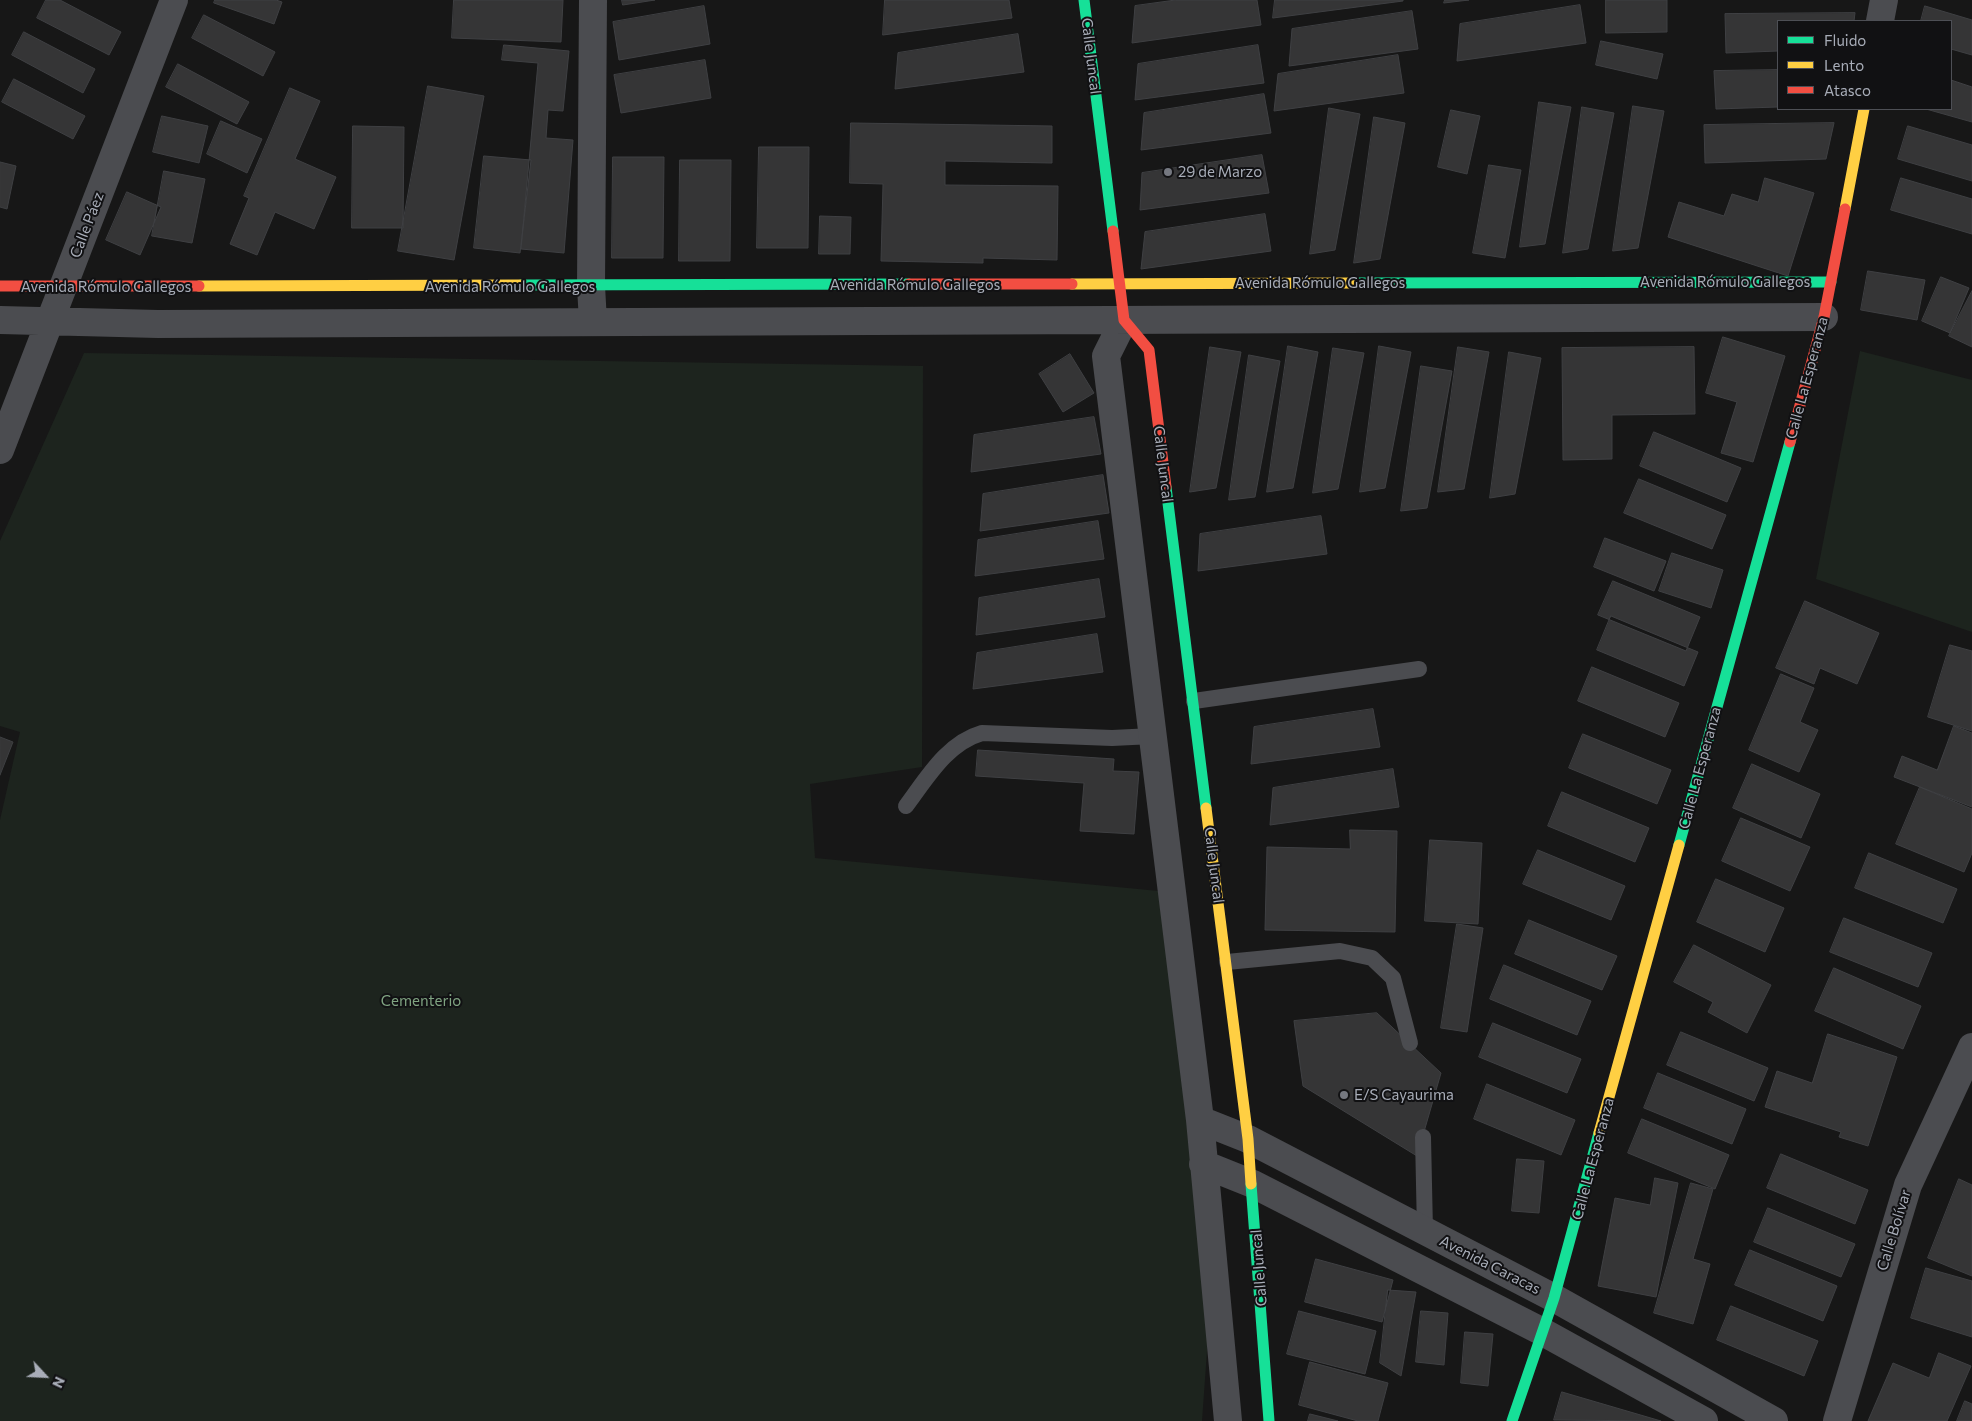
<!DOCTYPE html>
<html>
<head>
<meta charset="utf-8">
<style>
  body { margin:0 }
  #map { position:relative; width:1972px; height:1421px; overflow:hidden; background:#171717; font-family:Commissioner,sans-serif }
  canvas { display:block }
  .legend { position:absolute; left:1777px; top:20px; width:175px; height:90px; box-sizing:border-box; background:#111113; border:1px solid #4d4f55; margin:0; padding:6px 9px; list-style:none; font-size:15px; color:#a8adb8 }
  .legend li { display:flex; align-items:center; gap:10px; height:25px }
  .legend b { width:25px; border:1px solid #4d4f55 }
  .north { position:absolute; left:20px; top:1351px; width:50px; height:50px; -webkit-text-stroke:4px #111113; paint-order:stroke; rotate:115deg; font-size:14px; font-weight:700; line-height:20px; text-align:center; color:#a8adb8 }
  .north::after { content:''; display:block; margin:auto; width:18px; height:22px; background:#a8adb8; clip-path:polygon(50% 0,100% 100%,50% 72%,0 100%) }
</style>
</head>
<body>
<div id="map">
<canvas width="1972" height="1421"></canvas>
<ul class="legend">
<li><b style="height:6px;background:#16e098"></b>Fluido</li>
<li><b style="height:6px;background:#ffcf43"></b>Lento</li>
<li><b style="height:6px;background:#f24e42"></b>Atasco</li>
</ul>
<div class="north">N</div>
</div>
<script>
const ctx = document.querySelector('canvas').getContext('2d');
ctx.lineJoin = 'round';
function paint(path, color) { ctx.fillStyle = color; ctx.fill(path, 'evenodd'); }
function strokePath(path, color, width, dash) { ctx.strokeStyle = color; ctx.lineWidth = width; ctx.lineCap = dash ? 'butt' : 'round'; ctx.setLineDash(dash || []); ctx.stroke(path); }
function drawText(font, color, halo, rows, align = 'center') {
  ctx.font = font + ' Commissioner,sans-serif'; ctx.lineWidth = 4; ctx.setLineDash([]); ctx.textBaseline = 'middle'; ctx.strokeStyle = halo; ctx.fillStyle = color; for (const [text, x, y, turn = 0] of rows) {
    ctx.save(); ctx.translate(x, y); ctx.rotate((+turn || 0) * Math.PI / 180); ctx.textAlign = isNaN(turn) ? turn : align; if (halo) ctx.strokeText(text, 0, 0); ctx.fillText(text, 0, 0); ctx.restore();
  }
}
paint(new Path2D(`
  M1860,351L1972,380V632L1816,579Z
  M84,353L923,366L922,767L810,784L815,858L1169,892L1208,1337L1202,1421H0V820L20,732L0,726V541Z`), '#1d241e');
const building = new Path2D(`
  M46,0H60L121,32L109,55L37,18Z
  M215,0H276L282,2L274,24L214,3Z
  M454,0H563L561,42L452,38Z
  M622,0H655L623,5Z
  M885,0H1009L1012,18L883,35Z
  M1176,0H1257L1261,25L1132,43L1135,6Z
  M1275,0H1403V1L1273,18Z
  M1445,0H1469L1444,3Z
  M1606,0H1667V32L1606,33Z
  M1580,5L1586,43L1457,61L1460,24Z
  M704,6L710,44L619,60L613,22Z
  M1925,6L1972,20V55L1951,49V21H1921Z
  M1412,11L1418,49L1289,66L1292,29Z
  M1855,13L1854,21H1778V51L1726,53L1725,14Z
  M204,15L275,52L263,76L192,38Z
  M24,32L95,69L83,93L12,55Z
  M1018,34L1024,72L895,89L898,53Z
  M1601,41L1663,54L1657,79L1596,65Z
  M504,45L569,51L563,111L548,110L546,138L573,140L564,253L521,249L538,63L502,60Z
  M1258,45L1264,83L1135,100L1138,64Z
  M1398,55L1404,93L1274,111L1278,74Z
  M705,60L711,98L621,113L614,75Z
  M178,64L249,102L237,124L166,87Z
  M1778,70V107L1716,109L1714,71Z
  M14,79L85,116L73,139L2,102Z
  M1951,80L1972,87V122L1926,109H1951Z
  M428,86L484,96L454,260L398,251Z
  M290,88L320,101L295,159L336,177L314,229L275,212L257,255L230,244L249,198L244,196Z
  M1264,94L1271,133L1141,150L1144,113Z
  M1539,102L1571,107L1545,244L1520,247Z
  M1633,106L1664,111L1638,248L1613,251Z
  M1582,107L1614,113L1588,249L1563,253Z
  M1329,108L1360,114L1335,250L1310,254Z
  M1451,110L1480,116L1467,174L1438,167Z
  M162,116L208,126L199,163L153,152Z
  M1374,117L1405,123L1380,259L1354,263Z
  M221,121L262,139L247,173L207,154Z
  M851,123L1052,126V163L945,161V185L1058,186L1057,260L983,258V263L881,261L883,184L850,183Z
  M1834,123L1826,159L1705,163L1704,125Z
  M353,126L404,127L403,228H352Z
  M1908,126L1972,145V181L1898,159Z
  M759,147H809L808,248H757Z
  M1262,155L1269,193L1140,210L1142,173Z
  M484,156L531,160L520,253L474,248Z
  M613,157H664L663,258H612Z
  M680,160H731L730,261H679Z
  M0,162L16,166L7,209L0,207Z
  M1489,165L1521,170L1505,258L1473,253Z
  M164,171L205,179L192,243L152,236Z
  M1765,178L1814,193L1788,276L1668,237L1679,202L1724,216L1732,194L1758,202Z
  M1901,178L1972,199V234L1891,210Z
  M127,192L161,207L140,255L106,240Z
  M1265,214L1271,251L1141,269L1145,232Z
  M820,216L851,217L850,254H819Z
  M1868,271L1925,280L1917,320L1861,310Z
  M1941,277L1969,288L1950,333L1922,321Z
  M1972,291V347L1949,336Z
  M1723,337L1785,356L1753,462L1721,453L1737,402L1706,393Z
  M1288,346L1318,352L1293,488L1267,492Z
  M1379,346L1411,352L1385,488L1360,492Z
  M1210,347L1241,352L1216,488L1190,492Z
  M1458,347L1489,352L1464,489L1438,492Z
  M1694,347L1695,414L1612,415V459L1563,460L1562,348Z
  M1333,348L1364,353L1338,489L1313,493Z
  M1509,352L1541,358L1515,494L1490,498Z
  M1070,354L1094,393L1063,412L1039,374Z
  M1249,355L1280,361L1255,497L1229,500Z
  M1421,366L1452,371L1427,508L1401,511Z
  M1094,417L1101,454L971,472L974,435Z
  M1654,432L1741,468L1727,502L1640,466Z
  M1103,475L1109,513L980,531L983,494Z
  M1639,479L1726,515L1712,549L1624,513Z
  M1321,516L1327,554L1198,571L1200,534Z
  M1098,521L1104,559L975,576L978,540Z
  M1605,538L1666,561L1654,591L1594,567Z
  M1672,553L1723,570L1711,608L1659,591Z
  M1099,579L1105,617L976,635L979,598Z
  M1613,581L1700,617L1686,651L1598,615Z
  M1805,601L1879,633L1857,684L1820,668L1814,684L1776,668Z
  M1611,616L1698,652L1684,686L1597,650Z
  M1097,634L1103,672L973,689L977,653Z
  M1950,645L1972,651V731L1928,717Z
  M1592,667L1679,703L1665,737L1578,701Z
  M1781,674L1814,688L1800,722L1818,730L1799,772L1749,750Z
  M1373,709L1380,747L1251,764L1254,727Z
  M1954,726L1972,733V807L1894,777L1902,756L1937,770Z
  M1583,734L1671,770L1657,804L1569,768Z
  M0,737L13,742L0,775Z
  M978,750L1114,759L1113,771L1139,772L1134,834L1080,831L1084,783L976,776Z
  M1752,764L1820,794L1801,838L1733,808Z
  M1393,769L1399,807L1270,825L1273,788Z
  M1920,787L1972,809V853L1964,872L1896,844Z
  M1562,792L1649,828L1635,862L1548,826Z
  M1741,818L1810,847L1790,891L1722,861Z
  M1350,830L1397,831L1395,932L1265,930L1267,847L1350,849Z
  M1430,840L1482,843L1478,924L1425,921Z
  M1538,850L1625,886L1611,920L1523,884Z
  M1869,853L1957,889L1943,923L1855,888Z
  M1716,879L1784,908L1765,952L1697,922Z
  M1844,918L1932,953L1918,987L1830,952Z
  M1529,920L1617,956L1602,990L1515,954Z
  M1457,924L1483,928L1467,1032L1441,1028Z
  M1694,945L1771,985L1747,1033L1708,1012L1713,1002L1674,982Z
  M1504,965L1591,1001L1577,1035L1490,999Z
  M1834,968L1921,1006L1903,1049L1815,1011Z
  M1377,1013L1441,1073L1417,1156L1303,1086L1294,1021Z
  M1493,1023L1581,1059L1567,1093L1479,1057Z
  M1681,1032L1768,1068L1754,1101L1667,1065Z
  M1828,1034L1897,1057L1868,1146L1839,1137L1841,1132L1765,1107L1777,1071L1812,1083Z
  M1658,1073L1746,1109L1732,1144L1644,1108Z
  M1487,1084L1575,1120L1561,1155L1474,1119Z
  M1642,1119L1729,1155L1715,1189L1628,1153Z
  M1781,1154L1868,1190L1855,1224L1767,1188Z
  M1517,1159L1544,1161L1539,1213L1512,1211Z
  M1655,1178L1678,1183L1656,1297L1598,1286L1615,1198L1650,1205Z
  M1959,1179L1972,1185V1276L1928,1258Z
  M1691,1183L1713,1189L1693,1259L1710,1264L1693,1324L1654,1313Z
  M1768,1208L1855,1244L1841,1277L1754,1242Z
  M1750,1250L1837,1286L1823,1321L1735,1285Z
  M1316,1259L1393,1280L1382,1322L1305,1302Z
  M1926,1268L1972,1281V1337L1911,1318Z
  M1388,1290L1416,1292L1401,1376L1380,1363Z
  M1731,1306L1818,1341L1804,1376L1717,1340Z
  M1299,1311L1376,1331L1365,1374L1287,1354Z
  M1421,1311L1448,1313L1444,1365L1416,1362Z
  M1465,1332L1493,1334L1488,1386L1461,1383Z
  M1939,1353L1971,1366L1947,1421H1868L1893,1363L1929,1378Z
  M1310,1362L1388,1383L1378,1421H1358L1299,1405Z
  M1562,1392L1661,1421L1554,1420Z
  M1965,1401L1972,1404V1421H1957Z
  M1310,1414L1338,1421H1308Z`);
paint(building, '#353536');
strokePath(building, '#3f4043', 1);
strokePath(new Path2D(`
  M1194,701L1419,669
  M906,806C927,778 947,743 982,733L1112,738L1153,736
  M1227,962L1340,951L1372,958L1393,978L1410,1043
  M1423,1137L1425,1231`), '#4b4c50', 16);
strokePath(new Path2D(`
  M1880,21L1884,0
  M0,320L158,324L1824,317
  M1124,320L1106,356L1200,1120L1228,1421
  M593,322L591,286L593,0
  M0,450L174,0
  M1200,1120L1248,1139L1554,1298L1774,1421
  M1203,1164L1253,1184L1541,1331L1704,1421
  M1837,1421L1908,1185L1972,1047`), '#4b4c50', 28);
strokePath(new Path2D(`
  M1084,0L1113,231
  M1355,283L1831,282
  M521,285L909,284
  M1166,487L1206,808
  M1679,845L1790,442
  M1251,1184L1269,1421
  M1512,1421L1554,1298L1599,1133`), '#16e098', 11);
strokePath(new Path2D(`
  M1845,209L1864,109
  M1072,284L1355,283
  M199,286L521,285
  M1206,808L1248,1139L1251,1184
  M1599,1133L1679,845`), '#ffcf43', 11);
strokePath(new Path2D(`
  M1113,231L1124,320L1149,350L1166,487
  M909,284H1072
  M0,286H199
  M1790,442L1824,317L1845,209`), '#f24e42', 11);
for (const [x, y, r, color] of [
  [1168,172,5,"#757880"],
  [1344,1095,5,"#757880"]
]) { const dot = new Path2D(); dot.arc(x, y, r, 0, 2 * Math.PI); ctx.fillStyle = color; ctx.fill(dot); strokePath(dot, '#111113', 2); }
drawText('15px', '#a8adb8', '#111113', [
  ["Calle Juncal",1091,56,83],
  ["Calle Páez",87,225,-69],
  ["Avenida Rómulo Gallegos",1725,282],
  ["Avenida Rómulo Gallegos",1320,283],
  ["Avenida Rómulo Gallegos",915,285],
  ["Avenida Rómulo Gallegos",106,287],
  ["Avenida Rómulo Gallegos",510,287],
  ["Calle La Esperanza",1807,378,-75],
  ["Calle Juncal",1163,464,83],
  ["Calle La Esperanza",1700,768,-75],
  ["Calle Juncal",1214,865,83],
  ["Calle La Esperanza",1593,1159,-75],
  ["Calle Bolívar",1894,1230,-73],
  ["Avenida Caracas",1490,1265,27],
  ["Calle Juncal",1259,1268,-94]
]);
drawText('15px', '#a8adb8', '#111113', [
  ["29 de Marzo",1178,172],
  ["E/S Cayaurima",1354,1095]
], 'left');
drawText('15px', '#7fa381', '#111113', [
  ["Cementerio",421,1001]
]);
</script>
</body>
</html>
